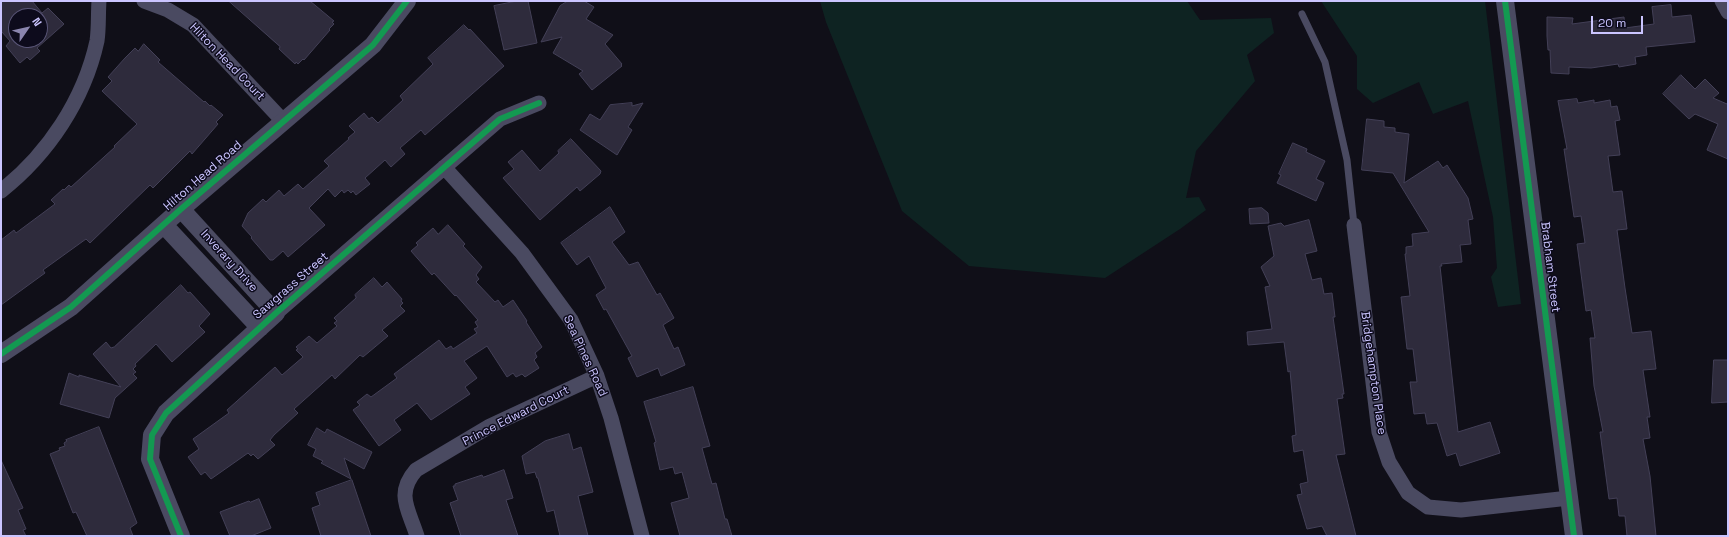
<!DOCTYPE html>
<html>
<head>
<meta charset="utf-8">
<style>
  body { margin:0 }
  #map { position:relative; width:1729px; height:537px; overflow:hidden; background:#100f18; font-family:"Space Grotesk",sans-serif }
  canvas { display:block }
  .frame { position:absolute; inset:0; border:2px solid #cbc5ff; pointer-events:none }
  .north { position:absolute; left:8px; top:8px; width:40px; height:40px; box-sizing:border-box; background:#0d0b1c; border:1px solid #595577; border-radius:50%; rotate:56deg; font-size:11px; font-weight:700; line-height:16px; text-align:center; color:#cbc5ff }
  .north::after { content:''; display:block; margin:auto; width:14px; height:18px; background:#8a85ae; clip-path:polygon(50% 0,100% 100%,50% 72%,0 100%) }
  .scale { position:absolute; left:1591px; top:16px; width:52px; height:18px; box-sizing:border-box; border:2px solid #cbc5ff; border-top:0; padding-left:5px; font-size:12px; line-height:14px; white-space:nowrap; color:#cbc5ff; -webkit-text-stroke:3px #0d0b1c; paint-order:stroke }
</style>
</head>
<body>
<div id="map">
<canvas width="1729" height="537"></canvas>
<div class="frame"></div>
<div class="north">N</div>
<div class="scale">20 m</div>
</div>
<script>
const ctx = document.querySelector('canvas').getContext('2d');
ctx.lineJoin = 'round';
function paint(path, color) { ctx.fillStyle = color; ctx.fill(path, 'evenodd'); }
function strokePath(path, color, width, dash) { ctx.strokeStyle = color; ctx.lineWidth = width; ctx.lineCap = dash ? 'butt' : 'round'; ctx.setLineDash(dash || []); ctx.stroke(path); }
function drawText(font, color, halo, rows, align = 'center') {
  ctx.font = font + ' "Space Grotesk",sans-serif'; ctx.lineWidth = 3; ctx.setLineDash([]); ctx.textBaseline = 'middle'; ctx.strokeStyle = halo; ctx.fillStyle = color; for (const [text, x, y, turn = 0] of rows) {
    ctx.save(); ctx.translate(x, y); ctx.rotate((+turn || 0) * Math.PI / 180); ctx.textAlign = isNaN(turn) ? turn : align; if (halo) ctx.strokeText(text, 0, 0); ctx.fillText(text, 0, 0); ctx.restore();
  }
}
paint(new Path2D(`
  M820,1H1187L1200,20L1271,18L1274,33L1247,55L1255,81L1196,151L1186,198L1199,197L1206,210L1180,229L1105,278L969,266L902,211L826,22Z
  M1321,1H1485L1521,304L1498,307L1491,277L1497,268L1493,217L1468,101L1433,114L1419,82L1373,103L1357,89V56Z`), '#0e2322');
const building = new Path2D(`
  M1,1H32L42,13L48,8L64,24L37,48L40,51L30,60L27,57L20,63L6,46L10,41L1,31ZM16,16H40V40H16Z
  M229,1H310L334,21L332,22L334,24L329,29L330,30L304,60L303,59L298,64L296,62L295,64L279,49L280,47Z
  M517,1H528L537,43L504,50L494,6Z
  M568,1H584L594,7L586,19L613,35L605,44L622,64L621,65L622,66L592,90L579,74L583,71L553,53L562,37L541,42L560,6Z
  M1671,5L1672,17L1691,15L1695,42L1646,47L1647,55L1635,57L1636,64L1619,67L1618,64L1591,68L1569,67V74L1551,73L1550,50H1548L1547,36V17L1573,18L1572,24L1624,17L1625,28L1654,24L1652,7Z
  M464,25L469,30L470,29L504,66L425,135L421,130L400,148L405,154L391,167L385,160L365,178L370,184L356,195L353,191L351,193L348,190L344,193L342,190L335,197L328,189L309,208L325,225L288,257L283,251L273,260H270L251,238L252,237L242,226L248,213L263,199L266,202L279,190L284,196L298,184L303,189L329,166L324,161L349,139L348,138L355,132L349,126L364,113L369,119L372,117L378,123L403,100L400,96L433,64L428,58Z
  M144,44L160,60L158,62L204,102L205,101L210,106L211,105L223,115L216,122L218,124L192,154L190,151L153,188L150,185L90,243L86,239L43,270L45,273L1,305V240L14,230L16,233L55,204L51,200L63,189L64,190L69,185L71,187L115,147L114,146L137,124L102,91L112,81L108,77L125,58L135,48L138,51Z
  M1681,75L1695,89L1705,79L1719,93L1713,98L1727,104L1728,101V159L1707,150L1718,124L1695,114L1689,119L1663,94Z
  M1577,99L1578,103L1594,100V103L1610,100L1611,107L1617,106L1620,120L1615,121L1620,155L1608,156L1613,192L1622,191L1627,229L1617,230L1625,288L1632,333L1651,331L1656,369L1643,370L1650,417H1647L1650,438L1643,439L1650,476L1656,536H1627L1625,516H1619L1617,498L1609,499L1600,432H1603L1594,386L1590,338H1595L1591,310L1586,311L1577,244L1585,243L1581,216L1574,217L1564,149H1567L1558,101Z
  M632,103V106L643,103L628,127L632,130L617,155L580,130L590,114L600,120L610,105Z
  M1367,119L1384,121V127L1395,128V132L1409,134L1404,183L1438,161L1443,168L1447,165L1468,198L1473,219L1468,220L1471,244L1460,245L1462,262L1441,264L1442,266H1440L1458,432L1490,422L1500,453L1460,466L1456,453L1447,456L1437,423L1427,424L1425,413L1414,414L1410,382H1417L1413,349H1407L1401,297L1410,296L1405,254H1406V247L1413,246L1412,234L1429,232L1393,173L1362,170Z
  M571,139L601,171L600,174L580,191L577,187L540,220L503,178L514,169L508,162L522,150L540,171L559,153L558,151Z
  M1293,143L1307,149L1306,152L1325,161L1316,179L1324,183L1316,201L1277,183L1281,175L1279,174Z
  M610,207L625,232L612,242L629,265L638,262L657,295L660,293L674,318L663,325L674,349L678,347L685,365L661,376L658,368L637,377L628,358L632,356L606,309L604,310L596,295L606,288L589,256L577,265L561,243Z
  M1262,208L1268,213L1269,223L1250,224L1249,209Z
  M1309,220L1317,251L1305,254L1312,280L1321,278L1324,294L1332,293L1335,317H1333L1344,394H1342L1343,398L1337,399L1345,454L1336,455L1356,536H1327L1322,526L1307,529L1297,495L1302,494L1300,484L1308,482L1303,450L1294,452L1292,436L1296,435L1290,371L1288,372L1284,342L1248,345L1247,332L1272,329L1265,287L1270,286L1261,267L1274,256L1268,226L1281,223L1284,226Z
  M448,225L465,244L463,246L482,267L476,275L479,279L476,282L495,302L498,300L503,307L513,300L527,321L526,322L542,347L535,353L537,357L534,360L539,368L525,377L522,374L516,377L513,373L507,377L487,346L464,361L477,378L465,387L470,394L431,420L417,403L394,420L401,430L379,446L353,410L360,405L357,402L367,394L371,397L397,378L394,374L439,340L446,349L451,346L453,349L477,333L474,329L478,327L475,322L478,320L456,295L455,296L434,273L432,275L411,251L418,245L416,243L433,228L438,234Z
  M374,278L382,287L387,282L402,299L401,301L403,303L400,306L405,311L382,330L388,336L363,357L360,355L335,379L332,375L294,409L298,413L274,435L270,440L275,445L258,459L253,454L251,456L248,453L211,479L205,472L201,475L188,457L199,449L193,439L229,413L227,410L275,367L282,375L303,357L296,350L298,349L296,347L309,336L317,343L337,326L334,323L337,321L334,318L356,298V297L355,295Z
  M181,285L188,293L190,292L210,314L199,326L205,332L172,362L156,344L135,364L136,366L133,369L136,372L133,374L137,378L115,398L109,418L60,404L69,373L79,377V375L121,387L93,354L106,342L111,348L114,347Z
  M1714,360H1728V402L1712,403Z
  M693,387L710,446L702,448L710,477L712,484L716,483L725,519H727L732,536H680L671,503L689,498L682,472L675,474L673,467L660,470L654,443L656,442L644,402Z
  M99,427L137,523L130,528L133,536H87L76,512L73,513L50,454L60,450L59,448L65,446L64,443L67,441L66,440Z
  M317,428L325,433L327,429L372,452L364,469L344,458L351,479L321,463L323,461L313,456L316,449L308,445Z
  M569,434L573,450L581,447L593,492L578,496L588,536H560L554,510L547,512L538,478H537L535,472L526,474L522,456L545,441Z
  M1,460L23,508L18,510L26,529L23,530L26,536H1Z
  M504,470L513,498L506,500L518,536H461L450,503L458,500L453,486H455V484L482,475L483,477Z
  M352,480L371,536H321L312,508L320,505L316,493Z
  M259,499L271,528L251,536H230L220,512L249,501L250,502Z`);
paint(building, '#2e2b3c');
strokePath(building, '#434057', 1);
strokePath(new Path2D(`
  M1302,14L1325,62L1347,160L1354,225`), '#4a4a61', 7);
strokePath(new Path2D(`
  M144,1L168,10L193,25L283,121
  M1722,1L1728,12
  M444,167L522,253L571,320L597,376L611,418L642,536
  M1,191C48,154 84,100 97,41C99,28 98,14 99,1
  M1354,225L1379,432L1389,462L1408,493L1428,507L1461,510L1569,498
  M276,313L500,119L539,103
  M417,536C409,510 395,494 416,470L490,426L597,376`), '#4a4a61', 15);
strokePath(new Path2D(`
  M1505,1L1574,536
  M164,225L260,328
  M1,354L71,307L181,209L373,45L407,1
  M181,536L150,459L152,435L166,413L276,313L181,209`), '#4a4a61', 18);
strokePath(new Path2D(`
  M1505,1L1574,536
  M1,354L71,307L181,209L373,45L407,1
  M181,536L150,459L152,435L166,413L276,313L500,119L539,103`), '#139951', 6);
drawText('12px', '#cbc5ff', '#0d0b1c', [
  ["Hilton Head Court",227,62,46],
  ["Hilton Head Road",203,176,-41],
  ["Inverary Drive",229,261,48],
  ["Brabham Street",1550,267,83],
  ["Sawgrass Street",291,286,-41],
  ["Sea Pines Road",585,356,65],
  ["Bridgehampton Place",1373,373,82],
  ["Prince Edward Court",516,416,-27]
]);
</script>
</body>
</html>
